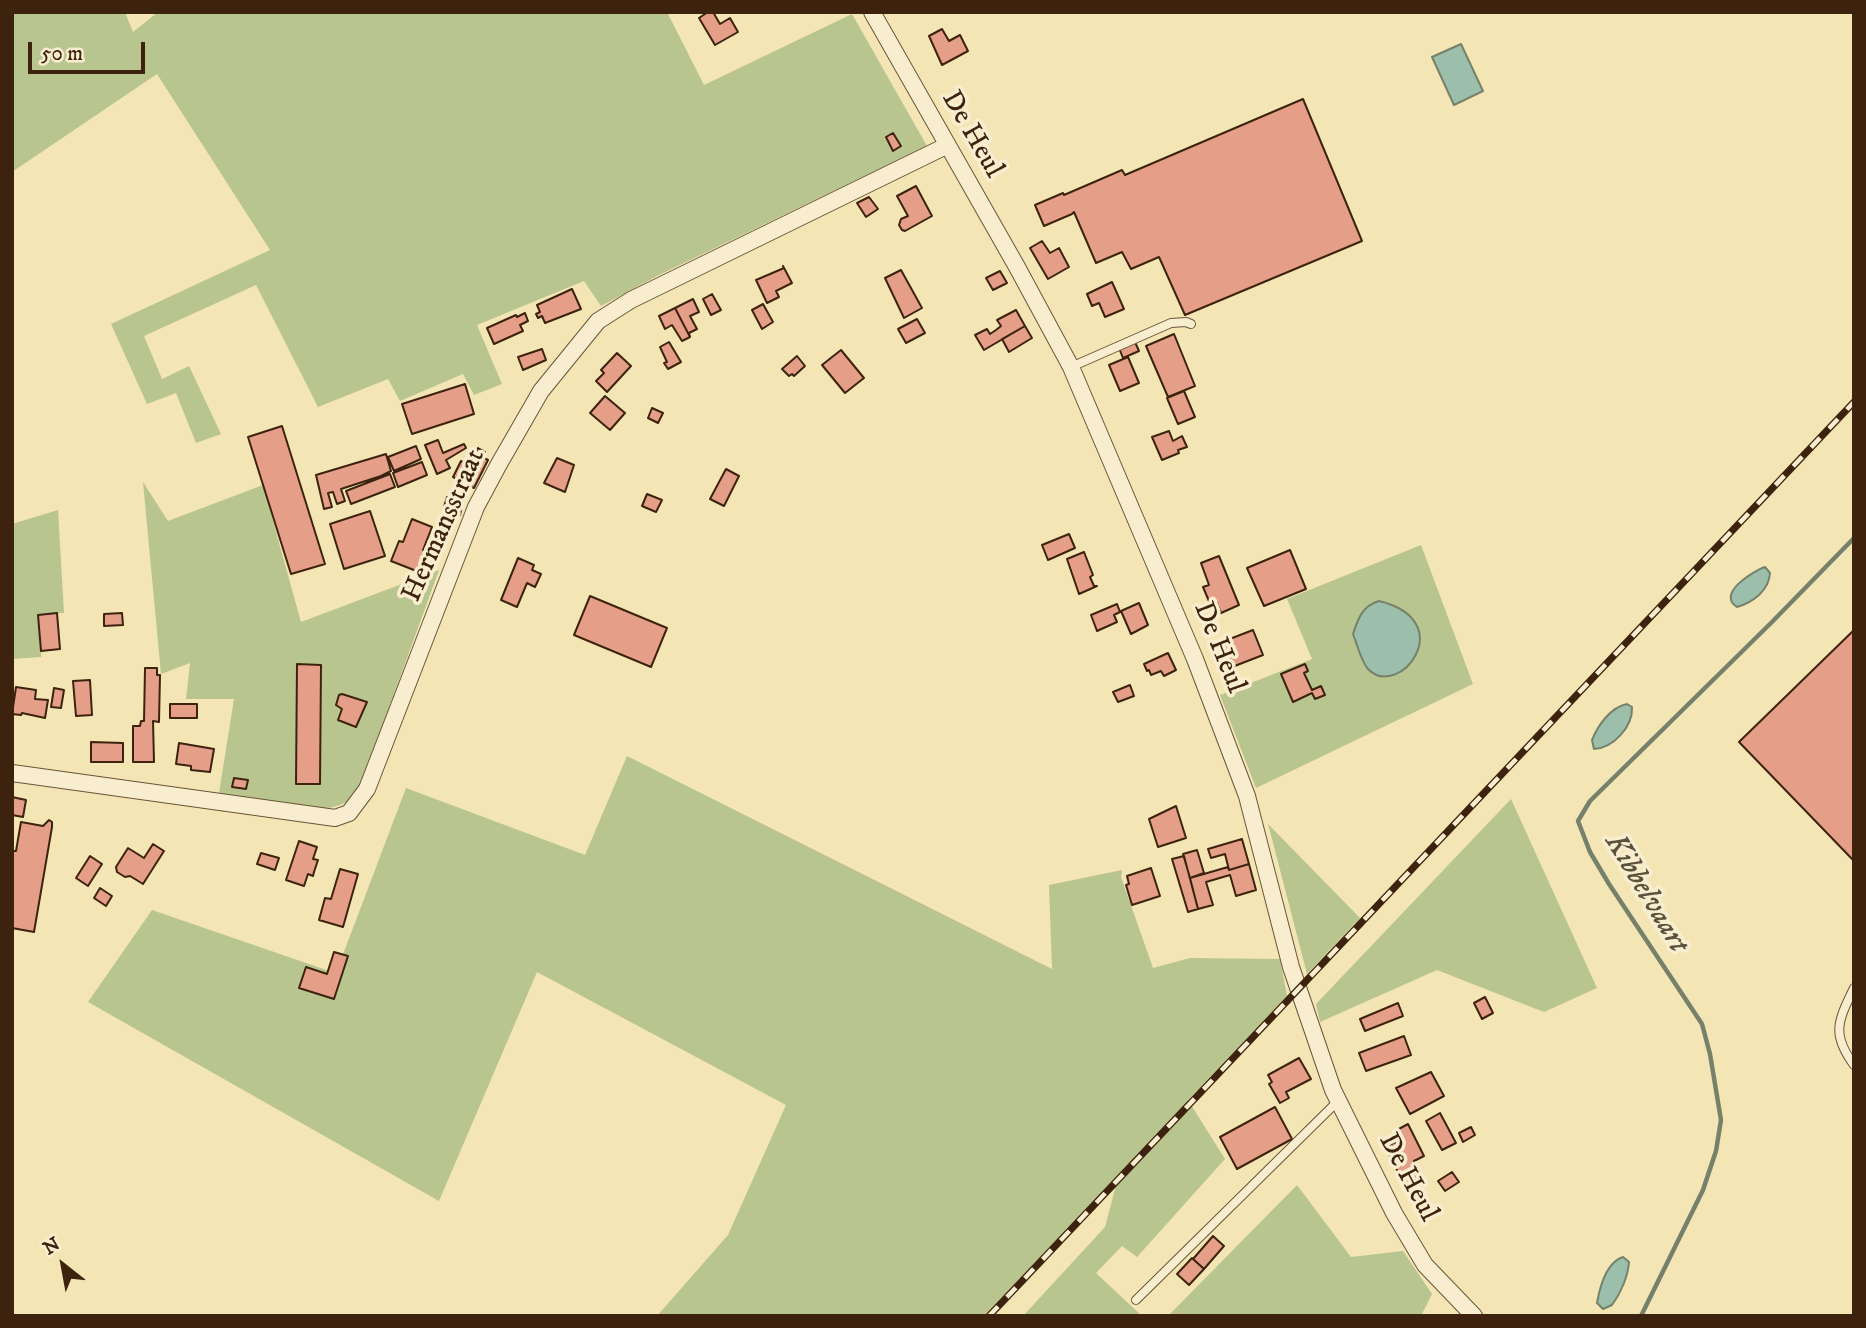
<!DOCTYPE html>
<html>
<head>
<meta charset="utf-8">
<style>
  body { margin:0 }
  #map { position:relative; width:1866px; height:1328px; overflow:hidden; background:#f4e5b5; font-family:"IM FELL DW Pica",serif }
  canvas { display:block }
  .frame { position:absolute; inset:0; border:14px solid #3d230d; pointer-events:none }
  .north { position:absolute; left:28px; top:1230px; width:70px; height:70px; -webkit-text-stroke:5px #f8eecf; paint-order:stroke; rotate:329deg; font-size:19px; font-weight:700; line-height:28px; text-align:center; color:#3d230d }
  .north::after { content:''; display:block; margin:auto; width:24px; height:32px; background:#3d230d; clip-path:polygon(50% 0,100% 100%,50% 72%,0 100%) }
  .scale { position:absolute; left:28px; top:42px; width:117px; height:32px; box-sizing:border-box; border:4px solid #3d230d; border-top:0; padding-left:9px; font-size:21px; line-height:24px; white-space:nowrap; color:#3d230d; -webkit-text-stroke:5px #f8eecf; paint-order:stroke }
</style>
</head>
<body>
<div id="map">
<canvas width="1866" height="1328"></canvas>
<div class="frame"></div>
<div class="north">N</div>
<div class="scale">50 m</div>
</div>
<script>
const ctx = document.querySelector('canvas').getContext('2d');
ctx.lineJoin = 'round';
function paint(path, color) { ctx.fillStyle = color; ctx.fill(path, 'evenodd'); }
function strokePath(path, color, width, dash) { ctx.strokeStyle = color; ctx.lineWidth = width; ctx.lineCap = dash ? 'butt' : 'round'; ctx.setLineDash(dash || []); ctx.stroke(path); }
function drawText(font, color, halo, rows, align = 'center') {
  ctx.font = font + ' "IM FELL DW Pica",serif'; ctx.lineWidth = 7; ctx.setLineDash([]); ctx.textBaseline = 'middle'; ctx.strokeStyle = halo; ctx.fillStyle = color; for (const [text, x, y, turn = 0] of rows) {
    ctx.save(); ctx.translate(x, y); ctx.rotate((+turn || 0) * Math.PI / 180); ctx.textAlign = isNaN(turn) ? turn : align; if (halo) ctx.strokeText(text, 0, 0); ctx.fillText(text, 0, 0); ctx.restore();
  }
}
paint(new Path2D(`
  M12,12H125L133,32L158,12H667L704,85L852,14L927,146L659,275L601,306L584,281L477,325L502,384L474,395L463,374L400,401L388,379L318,407L256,285L144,336L162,379L189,366L221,434L196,443L176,393L147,404L111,324L270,250L157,74L12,172Z
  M143,482L168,521L263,485L301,622L439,570L365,774C356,798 349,805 323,809L219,793L234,699H186L190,663L161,674Z
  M58,510L64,613L43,614L41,657L12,659V524Z
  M1421,545L1473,684L1256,788L1220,695L1312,659L1287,599Z
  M627,756L1052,969L1049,885L1122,870L1121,877L1153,968L1190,958L1280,959L1287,996L1188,1100L1225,1159L1137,1257L1122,1246L1096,1273L1142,1316H1023L1105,1227L1119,1174L984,1316H657L728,1235L786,1105L537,972L439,1201L88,1002L152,910L341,975L342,957L406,788L585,855Z
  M1511,799L1597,988L1544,1012L1437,970L1320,1022L1316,1004Z
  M1268,824L1360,918L1307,974L1272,839Z
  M1297,1185L1351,1257L1403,1251L1432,1294L1421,1316H1168Z`), '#b9c58f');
const water = new Path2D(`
  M1461,44L1483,91L1454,105L1432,57Z
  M1765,567L1770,573C1769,590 1754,602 1737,607C1716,594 1753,571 1765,567Z
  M1379,601C1461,621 1399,701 1368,669C1361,661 1357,644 1353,634C1358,619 1362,606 1379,601Z
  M1627,704L1632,707C1633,727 1613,748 1594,749L1592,740C1598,725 1611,707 1627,704Z
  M1623,1257L1629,1262C1628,1276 1621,1293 1612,1305L1603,1309L1597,1303C1600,1286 1607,1262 1623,1257Z`);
paint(water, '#9cbfab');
strokePath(water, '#76816c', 2);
strokePath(new Path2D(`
  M1641,1316L1703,1190L1716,1151L1721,1120L1710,1054L1702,1024L1609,884L1590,852L1578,821L1590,801L1772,622L1854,538`), '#76816c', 4.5);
const building = new Path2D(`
  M708,12H713L720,24L730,18L738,32L715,45L699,18Z
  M942,29L949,41L960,35L968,51L942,65L929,36Z
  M1303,99L1362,241L1185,315L1159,257L1131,269L1122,252L1096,263L1074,212L1072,214L1044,226L1035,205L1063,193L1064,195L1122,170L1125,175Z
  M893,133L901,146L893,151L886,137Z
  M916,186L932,216L905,231L902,230L899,225L901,219L908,216L897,196Z
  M869,197L878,209L866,217L857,203Z
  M1042,241L1050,253L1059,248L1069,267L1048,279L1030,248Z
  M783,266L792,283L776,291L779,297L767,303L756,280L784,268Z
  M901,270L922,308L904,318L885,278Z
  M1000,271L1007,283L993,290L986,278Z
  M1112,282L1124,309L1105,317L1099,303L1092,306L1087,294Z
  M572,289L581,309L545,323L542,316L538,318L536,314L540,312L537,305Z
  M712,294L721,310L711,315L703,299Z
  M693,299L699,312L690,316L697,329L689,333L690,337L675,308Z
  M763,304L773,322L762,329L752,310Z
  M675,308L690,337L682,341L672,325L665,329L659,316Z
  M1016,310L1025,326L984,350L975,335L987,329L990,334L996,330L1001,326L997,320Z
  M525,313L528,321L520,325L523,331L494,344L487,328L516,315L517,317Z
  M917,319L925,333L906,343L898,329Z
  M1025,326L1032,338L1009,352L1002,339Z
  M1174,334L1195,386L1168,397L1146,346Z
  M669,342L681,362L668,369L664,363L667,362L660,347Z
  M1135,342L1139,351L1123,358L1119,348Z
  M542,349L546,360L523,370L518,357Z
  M841,350L864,378L845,393L822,365Z
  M617,353L631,366L607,392L596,381L604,373L601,370Z
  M797,356L805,366L794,376L792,374L789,376L782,369Z
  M1128,357L1139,383L1120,391L1109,365Z
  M465,384L474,414L412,434L402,404Z
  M1184,391L1195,417L1178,424L1167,398Z
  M605,396L625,413L610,430L590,413Z
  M652,408L663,413L658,423L648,418Z
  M282,426L325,564L291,574L248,437Z
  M1169,431L1173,441L1182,436L1187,447L1178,450L1179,453L1162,460L1152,437Z
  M438,440L443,453L464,444L466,448L446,460L450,468L437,474L425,445Z
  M416,446L421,459L394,471L388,457Z
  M478,448L485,452L482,457L488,460L474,488L453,477L461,461L467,464L473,452L475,454Z
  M386,454L391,471L381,476L341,489L345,501L337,504L333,492L328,493L332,507L324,509L316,475Z
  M557,458L574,465L565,492L544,483Z
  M422,462L427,475L398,487L393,473Z
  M726,469L739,476L724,506L710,499Z
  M390,474L395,487L351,504L346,491Z
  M647,494L662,500L656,512L642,506Z
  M447,497L463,501L460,515L443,510Z
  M370,511L385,556L344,569L330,524Z
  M412,519L432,527L423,550L427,552L419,572L391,561L399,541L403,542Z
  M1069,534L1075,548L1048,560L1042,545Z
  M1290,550L1306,589L1264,606L1247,568Z
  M1084,552L1093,575L1090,577L1094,586H1097L1079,594L1067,559Z
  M1219,556L1239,605L1221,613L1217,603L1211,606L1203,587L1209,585L1201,563Z
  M518,558L534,565L532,570L541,574L535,587L527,583L517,607L501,600Z
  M590,596L667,628L651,667L574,635Z
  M1139,603L1148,625L1131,634L1121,611Z
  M1117,604L1120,612L1114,615L1117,622L1097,631L1091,615Z
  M57,613L60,649L41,651L38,615Z
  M122,613L123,625L104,626V614Z
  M1253,630L1263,655L1232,667L1222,642Z
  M1854,630V861L1739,742Z
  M1168,653L1176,670L1164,676L1161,671L1151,675L1149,670L1147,671L1144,664Z
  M297,664L321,665L320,784H296Z
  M1305,664L1308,671L1304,673L1312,690L1321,686L1325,695L1315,699L1312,693L1293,702L1281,674Z
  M145,668H157V675H160L159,722L153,721L154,762H133V726H140L141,721H144Z
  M90,680L92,715L76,716L73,681Z
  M1130,685L1134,696L1118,702L1113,692Z
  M16,687L36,690L35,699L48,700L45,718L22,713L21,715L12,714Z
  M54,688L64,690L61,708L51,707Z
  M342,694L367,702L356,727L338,720L342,709L336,705L339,695Z
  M170,704H197V718H170Z
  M91,742L123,743V762H91Z
  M179,743L214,749L210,772L191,770V766L176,764Z
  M234,778L248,780L246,789L232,787Z
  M12,797L26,800L23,817L12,815Z
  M1176,806L1186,838L1158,847L1149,819Z
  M49,820L52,822V827L34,932L12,928V851H16L21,822L43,826Z
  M1242,839L1249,864L1229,870L1225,854L1211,858L1208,849Z
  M299,841L317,847L313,859L318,860L314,872L313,876L308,874L304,886L286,880Z
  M153,844L164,851L143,884L130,876L125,877L117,872L116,867L128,848L144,858Z
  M1197,850L1204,873L1190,878L1183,854Z
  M261,853L279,858L275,870L257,864Z
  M90,856L102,864L88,886L76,878Z
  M1184,856L1198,909L1188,912L1172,859Z
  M1249,864L1256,890L1236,896L1230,875L1206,882L1213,905L1198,909L1190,878L1228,867L1229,870Z
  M1151,868L1160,896L1132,905L1126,885L1129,884L1127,876Z
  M340,869L358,874L343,927L319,920L325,898L331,899Z
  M100,888L112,896L106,906L94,898Z
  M334,952L348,956L334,999L299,988L306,967L327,974Z
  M1485,997L1493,1013L1482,1019L1474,1003Z
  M1398,1003L1403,1016L1365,1031L1360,1019Z
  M1404,1036L1411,1055L1366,1071L1359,1053Z
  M1299,1058L1311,1079L1286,1092L1289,1098L1280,1103L1269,1084L1272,1082L1268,1075Z
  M1431,1072L1444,1096L1410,1114L1396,1088Z
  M1275,1107L1292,1139L1237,1169L1220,1137Z
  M1440,1113L1456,1143L1442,1150L1426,1121Z
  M1408,1124L1424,1156L1414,1161L1422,1176L1405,1185L1385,1147L1402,1139L1397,1130Z
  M1471,1127L1475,1135L1463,1142L1459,1133Z
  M1452,1172L1459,1182L1445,1191L1438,1181Z
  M1213,1236L1224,1246L1204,1269L1193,1259Z
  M1192,1258L1204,1269L1189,1285L1177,1274Z`);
paint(building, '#e59f89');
strokePath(building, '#3d230d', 2);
const lane = new Path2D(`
  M1071,367L1171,323L1186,322L1191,324
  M1854,988C1838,1021 1831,1034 1854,1065
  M1136,1300L1338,1101`);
const street = new Path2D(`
  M872,12L1017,267L1071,367L1195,659L1247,796L1291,967L1333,1090L1394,1213L1425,1265L1474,1316
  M12,773L335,818L349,813L367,789L476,507L499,464L541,391L598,321L631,300L946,146`);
strokePath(lane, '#6b5437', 10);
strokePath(street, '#6b5437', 18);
strokePath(lane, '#f8eecf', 8);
strokePath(street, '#f8eecf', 16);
const rail = new Path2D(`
  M989,1316L1854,402`);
strokePath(rail, '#3d230d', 7);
strokePath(rail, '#f8eecf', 4.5, [13]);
drawText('28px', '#3d230d', '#f8eecf', [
  ["De Heul",971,135,60],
  ["Hermansstraat",445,526,-66],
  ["De Heul",1218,648,68],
  ["De Heul",1407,1178,62]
]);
drawText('italic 30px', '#5a523c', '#f8eecf', [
  ["Kibbelvaart",1645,894,59]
]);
</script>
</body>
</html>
